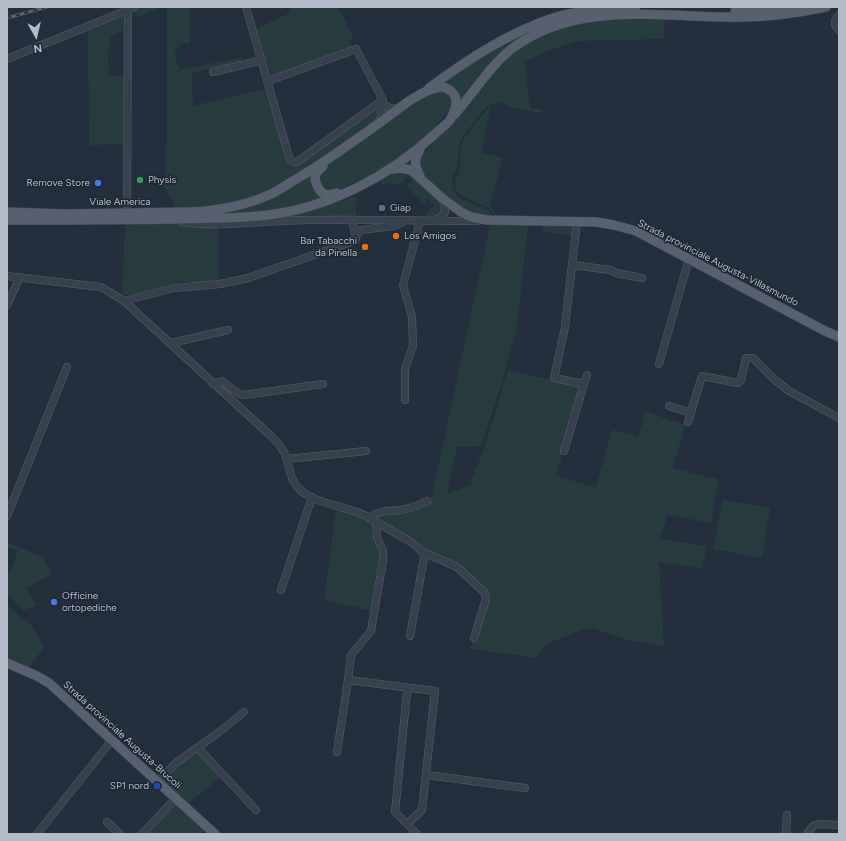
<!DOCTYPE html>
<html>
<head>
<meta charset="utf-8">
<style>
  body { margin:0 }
  #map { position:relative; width:846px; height:841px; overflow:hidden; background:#242f3e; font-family:Figtree,sans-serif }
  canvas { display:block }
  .frame { position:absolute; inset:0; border:8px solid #b4bcc9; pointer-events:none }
  .north { position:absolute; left:16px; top:16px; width:40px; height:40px; -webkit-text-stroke:3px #1d2633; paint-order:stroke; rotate:172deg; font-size:11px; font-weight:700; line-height:16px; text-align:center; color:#b4bcc9 }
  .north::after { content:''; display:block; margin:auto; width:14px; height:18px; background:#b4bcc9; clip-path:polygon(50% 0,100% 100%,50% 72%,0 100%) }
</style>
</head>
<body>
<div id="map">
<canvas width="846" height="841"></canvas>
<div class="frame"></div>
<div class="north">N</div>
</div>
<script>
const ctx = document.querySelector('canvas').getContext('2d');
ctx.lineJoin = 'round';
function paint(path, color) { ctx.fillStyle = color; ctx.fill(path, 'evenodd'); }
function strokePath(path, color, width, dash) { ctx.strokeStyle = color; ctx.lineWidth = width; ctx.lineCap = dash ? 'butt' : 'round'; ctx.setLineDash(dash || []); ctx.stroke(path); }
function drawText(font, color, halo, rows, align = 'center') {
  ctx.font = font + ' Figtree,sans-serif'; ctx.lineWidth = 3; ctx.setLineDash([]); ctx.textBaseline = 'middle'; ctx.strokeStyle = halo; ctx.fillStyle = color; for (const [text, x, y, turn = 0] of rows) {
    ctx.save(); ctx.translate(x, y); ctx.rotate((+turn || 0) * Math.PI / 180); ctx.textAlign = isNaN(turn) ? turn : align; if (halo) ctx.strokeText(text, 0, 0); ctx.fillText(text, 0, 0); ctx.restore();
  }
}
paint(new Path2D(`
  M144,7H162L137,17L135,12Z
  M167,7H190V43H182L175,51L176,59L180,70L242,57L243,61L192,73L193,106L264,89V87L267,86L265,91L269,95L289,164L293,166L299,164L376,111H378V115L376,119C361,132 343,143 326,155C310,165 294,178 277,187C243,204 208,208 170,209L175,206L163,184L166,164L165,146H167Z
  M290,7H338L353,36L350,40L351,47L279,74H269L256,29L290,13Z
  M126,16V30L111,35L108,54L109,76H126L125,144L89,145L88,31Z
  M604,20H665L664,39L576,41L542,53L525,62L530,108L543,110L542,113L515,108L500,103H493L486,107L464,135L460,141L457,168L452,179L453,189L459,198L489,210L491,213L492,217L483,216L468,211L445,197L421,171L418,160L422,154L455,119L490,76L506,58L530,41L572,25Z
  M546,23L535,31L460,103L441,84L479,56Z
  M445,90L452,98L451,108L435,127L421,141L393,162L375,173L334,192L323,190L318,175L327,164L431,92Z
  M491,106L481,152L503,158L490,205L497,216H495L489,208L460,195C457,192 455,189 455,185C455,180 457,177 459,173C462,162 459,150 464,139C466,135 488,108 491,106Z
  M406,170L440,202L442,211C438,218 431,217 424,218L426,215L428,210L435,206L433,203L431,204L429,200L425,202L427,205L426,206L406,186L412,180L406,177L401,184L389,183L382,186V179L397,171Z
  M310,173L325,197L279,211L222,214L247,207Z
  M355,196L359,200L356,202V215L360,217L246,220L336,201H344Z
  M158,222L218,226L219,282H178L143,294L122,295L125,223Z
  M489,224L527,225L528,226L517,327L501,386L481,446L457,447L447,494L470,485L485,446L508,371L582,385L556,476L596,487L612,430L638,436L646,412L685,425L673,468L717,479L718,483L711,523L668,515L659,539L707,546L702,569L659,562L664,646L653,645L625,639L593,628L582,630L546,644L537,658L470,649L488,600L471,575L423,548L373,517L429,501L432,495L489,231Z
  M554,224L572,225L573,235L543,232V227Z
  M723,500L770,508L762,558L713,549Z
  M336,507L372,521L381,553L372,611L324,600Z
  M7,542L42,557L52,574L27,588L37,606L24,610L12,599L7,596V578L18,551L10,548H7Z
  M7,603L13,611L30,623L44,647L29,668L7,658Z
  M195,753H199L219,776V778L188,804L162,781L175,765Z
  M173,804L177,805L204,830L200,834H144Z`), '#263c3f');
const minor = new Path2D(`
  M246,7L290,160L293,162H297L383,100L356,49L268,81
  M839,15C833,20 834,26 839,30
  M7,59L135,7
  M213,72L262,60
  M380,103C387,108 392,109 401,108
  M378,123L382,115L380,103
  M127,213L128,10
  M435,220L444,215C446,209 445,204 442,198
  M182,222C224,228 267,220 309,220C365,219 421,221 477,221
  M356,238L357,234L361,230L393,226L403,222
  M572,265L611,270L616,273L642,278
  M7,276L101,287L124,301L272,437C279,444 285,451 287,460C290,471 291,481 299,489C318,507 354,505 376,522L377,537L383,551V561L371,631L351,655L348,680L435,691L422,810L407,824L417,834
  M124,301L174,288L220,284L248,278L354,241L356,239L352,220
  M7,305L20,277
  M171,343L228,330
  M659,364L689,259
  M213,384L222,381C231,387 234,393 244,395L323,384
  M584,384L587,375
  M405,400V369L413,346L412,317L403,285L418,229L419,221
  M669,406L691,413
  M688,422L702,376L738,383L741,380L746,358H753L775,380L789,391L839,418
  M564,451L584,384L554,378L565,327L577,221
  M287,459L366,451
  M7,516L67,367
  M370,517C379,510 389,511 400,510C409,509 419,505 427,501
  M376,522L411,542L423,552L424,558L410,636
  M423,552L457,567L485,593L486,599L474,638
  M281,590L312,497
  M407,692L395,812L407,824
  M198,748L256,810
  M337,752L348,680
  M427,775L525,788
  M158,781L177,762L218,733L244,712
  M107,822L120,834
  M37,834L112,740
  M142,834L176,798
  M786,834L787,815
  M807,834L813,826L819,824L839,825`);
const major = new Path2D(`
  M735,11L790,7
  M429,88C467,60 508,33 553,18C579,10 608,8 635,9
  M454,115C474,93 490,65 514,47C576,2 655,16 726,17C760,18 793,14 826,7
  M420,149C414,160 414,165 420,176
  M323,166C321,168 318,171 316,173C313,181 319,193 327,195C331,195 334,194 337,193
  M393,169L401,168L411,170L442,198L461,212L471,217L487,220L596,222L614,225L636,231L825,331L839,337
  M7,212L66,214L189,212C217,211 245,206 271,194C280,190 289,183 298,178C325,162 350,144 375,126C393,114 415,93 436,88C441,86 447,88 451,91C460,98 455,112 450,120C446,125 440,129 435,134C389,176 331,207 268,215C238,219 206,218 176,219C119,220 63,220 7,220
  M7,663L37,676L49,683L215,834`);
strokePath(minor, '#565f6c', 8);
strokePath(major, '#414a57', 10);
strokePath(minor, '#38414e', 7);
strokePath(major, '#56606e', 9);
const rail = new Path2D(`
  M7,18L47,7`);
strokePath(rail, '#5a6575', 3);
strokePath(rail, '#1d2633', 1.5, [4.5]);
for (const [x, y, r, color] of [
  [140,180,4,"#2e9e5b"],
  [98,183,4,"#3f7fe0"],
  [382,208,4,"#5c6f8a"],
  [396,236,4,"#e8710a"],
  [365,247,4,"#e8710a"],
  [54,602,4,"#3f7fe0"],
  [157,786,4,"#1a4fb4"]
]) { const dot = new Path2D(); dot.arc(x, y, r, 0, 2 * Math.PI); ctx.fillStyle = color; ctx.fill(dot); strokePath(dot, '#1d2633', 1.5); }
drawText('10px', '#b4bcc9', '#1d2633', [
  ["Physis",148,180],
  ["Remove Store",90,183,"right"],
  ["Giap",390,208],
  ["Los Amigos",404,236],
  ["Bar Tabacchi",357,241,"right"],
  ["da Pinella",357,253,"right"],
  ["Officine",62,596],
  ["ortopediche",62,608],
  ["SP1 nord",149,786,"right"]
], 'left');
drawText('10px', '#b4bcc9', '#1d2633', [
  ["Viale America",120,202],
  ["Strada provinciale Augusta-Villasmundo",718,263,27],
  ["Strada provinciale Augusta-Brucoli",122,735,42]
]);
</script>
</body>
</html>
